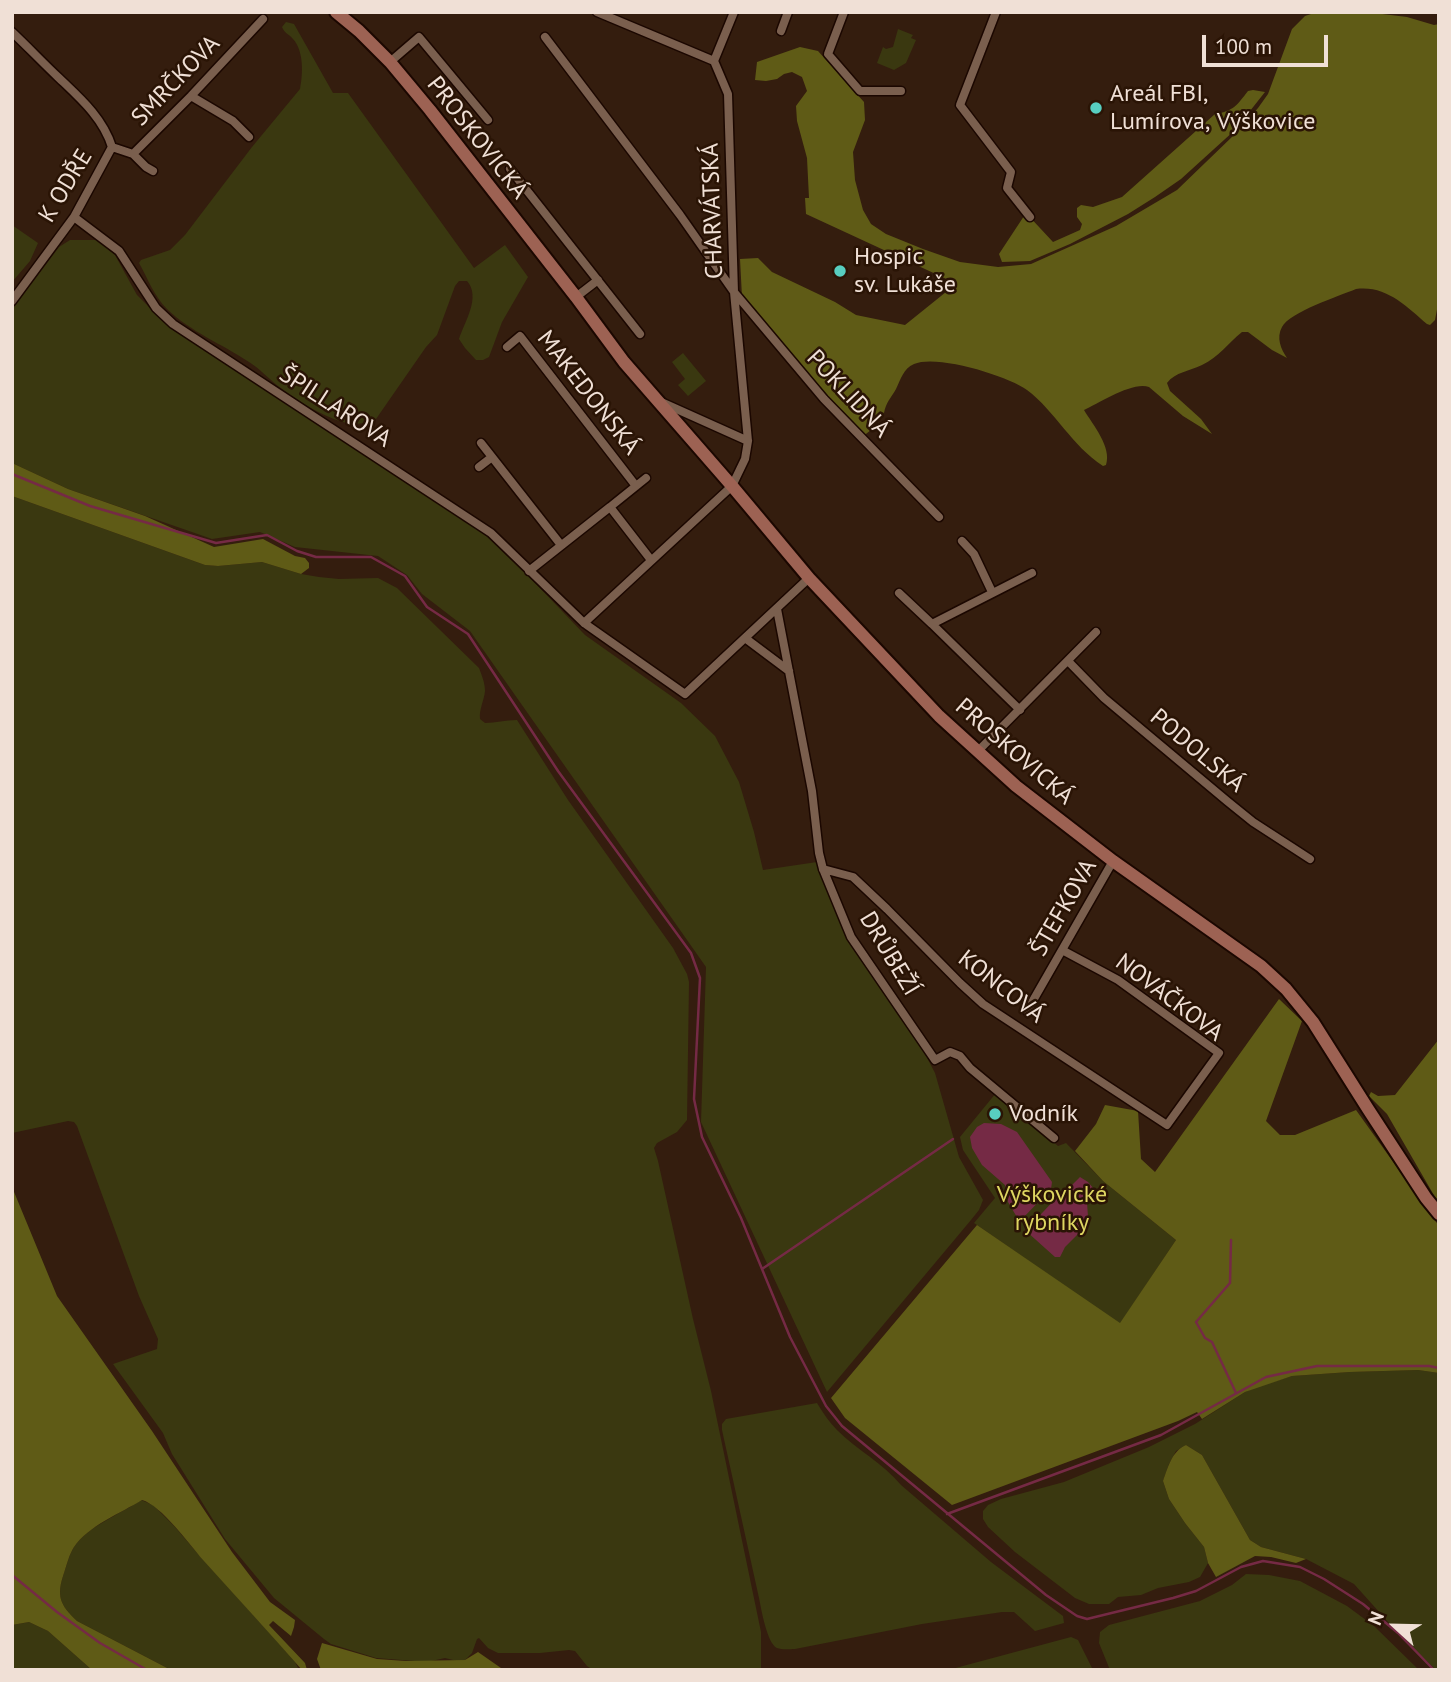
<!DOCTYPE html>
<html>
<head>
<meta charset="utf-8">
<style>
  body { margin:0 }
  #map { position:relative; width:1451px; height:1682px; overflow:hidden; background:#341d0e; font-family:"PT Sans",sans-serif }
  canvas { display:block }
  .frame { position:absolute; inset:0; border:14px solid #f0e0d6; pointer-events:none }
  .north { position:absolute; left:1360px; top:1591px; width:70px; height:70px; -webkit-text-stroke:5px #2a1405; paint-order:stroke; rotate:292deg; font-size:19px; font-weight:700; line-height:28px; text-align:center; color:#f0e0d6 }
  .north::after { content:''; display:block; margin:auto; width:24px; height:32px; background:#f0e0d6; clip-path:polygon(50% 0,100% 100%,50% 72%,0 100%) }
  .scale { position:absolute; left:1202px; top:35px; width:126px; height:32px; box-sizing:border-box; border:4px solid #f0e0d6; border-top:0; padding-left:9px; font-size:21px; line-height:24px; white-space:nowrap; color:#f0e0d6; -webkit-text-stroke:5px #2a1405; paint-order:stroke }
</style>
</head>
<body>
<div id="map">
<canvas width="1451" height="1682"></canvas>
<div class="frame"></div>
<div class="north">N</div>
<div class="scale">100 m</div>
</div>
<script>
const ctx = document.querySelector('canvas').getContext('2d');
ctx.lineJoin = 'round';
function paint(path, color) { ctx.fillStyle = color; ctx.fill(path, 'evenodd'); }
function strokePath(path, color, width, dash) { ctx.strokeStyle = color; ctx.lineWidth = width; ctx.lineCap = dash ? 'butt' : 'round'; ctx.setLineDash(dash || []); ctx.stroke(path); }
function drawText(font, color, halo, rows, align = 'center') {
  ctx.font = font + ' "PT Sans",sans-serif'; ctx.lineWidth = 5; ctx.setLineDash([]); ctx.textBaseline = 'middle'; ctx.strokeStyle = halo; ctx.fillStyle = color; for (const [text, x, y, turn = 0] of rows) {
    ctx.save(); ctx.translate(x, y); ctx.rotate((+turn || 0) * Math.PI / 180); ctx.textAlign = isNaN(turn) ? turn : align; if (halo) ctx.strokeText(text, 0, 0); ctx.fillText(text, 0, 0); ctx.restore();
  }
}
paint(new Path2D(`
  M286,22L294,24L333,93H348L474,268L505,245L528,277L502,322L489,357L483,360H476L465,348L459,339C465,321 481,297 467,281H459L455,286L437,335L426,347L376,419C362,426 348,425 334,419C315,412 294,398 278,386C268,378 260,369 249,362C222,344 191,332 167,309C154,296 148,279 139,263L141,260L170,250L185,235L252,147L300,89C303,74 304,51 293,39C288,33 285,34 282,27Z
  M898,29L913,35L911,38L916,40L906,63L894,70L877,63L883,47L886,49L893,47Z
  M12,225L38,243L30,261L12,282Z
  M70,240H98L115,255L137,295L169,327L493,539L585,635L681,703L715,736L739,782L754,832L763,870L817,862L846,937L923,1050L935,1073L959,1157L983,1200L979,1210L971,1220L827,1392L701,1122L706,967L470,631L422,594L407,575L378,556L295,547L260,532L212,539L68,489L12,463V310L59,247Z
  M683,353L706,381L688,396L678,385L685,379L672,362Z
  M12,496L205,565L218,566L262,562L301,574L319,577L339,579L378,578L397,588L479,668C482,676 485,683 485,691C484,701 479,709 480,719L485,723C496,723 505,720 517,720L568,800L673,948L687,974L689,982L687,1120L677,1132L657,1143L654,1148L658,1161L693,1319L711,1391L761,1632V1670H593L587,1666L575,1651L569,1650L540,1653H498L488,1648L479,1638L477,1639L472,1653L465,1660L457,1661L445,1658L427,1662L376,1658L331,1644L324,1639L274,1598L225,1539L172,1454L163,1433L113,1364L157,1349L158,1339L139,1296L77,1126L74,1122L68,1121L12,1133Z
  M996,1093L1058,1146L1066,1143L1103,1181L1176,1240L1120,1324L974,1223L995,1198L963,1150L960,1137Z
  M1418,1370L1439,1373V1670H1436L1398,1633L1354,1584L1306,1559L1261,1547L1250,1540L1202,1455L1186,1445L1176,1451L1169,1464L1163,1481L1169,1499L1185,1523L1204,1547L1208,1563L1200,1577L1189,1582L1158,1588L1141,1595L1118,1597L1109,1604H1089L1075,1598L1015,1552L988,1527L983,1519V1511L988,1505L1001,1499L1064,1482L1149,1447L1195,1424L1245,1392L1256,1387L1292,1376L1350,1372Z
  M817,1403C823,1413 829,1422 837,1430C857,1450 883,1463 901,1485L991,1562L1063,1616L1064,1623L1035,1631L1014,1612H1002L922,1624L795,1649C790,1649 782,1650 777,1648C767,1644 761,1608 759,1598L722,1430V1424L726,1419Z
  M141,1500L153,1505L175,1527L205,1562L276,1640L295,1662L299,1670H171L77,1621C60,1605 56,1596 64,1573C67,1564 69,1555 74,1547C88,1526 121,1514 141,1500Z
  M1246,1574L1269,1575L1300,1581L1347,1606L1374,1626L1419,1670H1110L1099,1643L1100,1632L1109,1625L1200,1601L1232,1585Z
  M29,1622L48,1631L92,1670H12V1625Z
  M1071,1637L1078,1640L1093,1670H948Z`), '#3a3810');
paint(new Path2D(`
  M1366,12L1407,17L1434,25L1439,24V299L1435,320L1430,325L1427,324C1406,306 1386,285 1356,289C1339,296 1290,312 1282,327C1276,338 1281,349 1287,358L1272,350L1248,332H1242C1228,343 1219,357 1202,365C1190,371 1175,372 1167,383L1170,391L1201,419L1212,434L1183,416L1149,387C1133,381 1099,403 1084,410C1093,425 1112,447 1106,465L1103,466C1072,446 1055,411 1027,390C1008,376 937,354 914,364C903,369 901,379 896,389C891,398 886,402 884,413L882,412L871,430L862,437L817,393L742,297L740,259L758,258L772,272L835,302L856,315L905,325L946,292L953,282L806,214L805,198H809L807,158L797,121L796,106L807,91L802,77L792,72L784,74L777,79L766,81L755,80L757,62L800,47L818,51L864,102L865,120L853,152L855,180L863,210L871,224L886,234L923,249L960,262L998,267L1031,264L1116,226L1177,190L1234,135L1258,108L1268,94L1292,29L1305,16L1314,13Z
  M1253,90L1265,92L1235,130L1181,179L1155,197L1128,214L1070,244L1030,261L1002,262L999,254L1026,213L1053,242L1080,230L1082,224L1077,217V208L1081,205L1093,207L1122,197L1215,114C1234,111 1237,105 1248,91Z
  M12,463L68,489L145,516L214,547L263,539L295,556L305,558L309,563V568L301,574L262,562L218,566L205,565L12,496Z
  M1279,999L1302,1021L1266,1121L1280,1135H1295L1356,1110L1439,1226V1373L1418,1370L1350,1372L1292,1376L1245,1392L1202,1419L1197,1412L1178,1421L952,1505L845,1418L831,1398L977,1225L1120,1323L1176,1240L1103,1181L1075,1151L1096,1124L1105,1105L1138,1111L1141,1159L1155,1172Z
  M1439,1039V1204L1387,1114L1369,1096L1371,1092L1378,1096L1395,1095Z
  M12,1187L57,1296L152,1431L232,1552L270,1602L295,1620L294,1627L291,1636L273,1621L269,1625L305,1663L307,1670H302C270,1633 236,1597 203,1560C190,1545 161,1505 142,1500C121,1513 88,1526 74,1547C69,1555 67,1564 64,1573C56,1596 60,1605 77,1621L171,1670H92L48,1631L29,1622L12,1625Z
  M1186,1445L1202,1455L1250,1540L1261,1547L1306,1559L1296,1563L1271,1557L1255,1556L1216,1577L1208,1563L1204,1547L1185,1523L1169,1499L1163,1481C1168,1467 1172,1451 1186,1445Z
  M322,1643L377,1659L406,1661L465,1660L478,1652L501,1668L518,1670H321L317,1659Z`), '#5f5b16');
paint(new Path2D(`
  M984,1123L1001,1124L1017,1132L1052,1182L1051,1189L1021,1220L1018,1219L1008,1202L1005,1185L982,1165L972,1148L970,1137L977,1127Z
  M1080,1177L1088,1182L1099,1195L1093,1197L1087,1202L1088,1217L1087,1223L1077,1235L1065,1247L1060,1257H1055L1026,1231L1027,1229L1059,1195L1068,1192L1071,1186Z`), '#752a45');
strokePath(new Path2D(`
  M12,474L90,506L216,543L267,535L297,551L316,557H371L405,576L427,607L468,634L558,771L691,953L700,978L694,1099L702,1137L741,1218L790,1337L826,1406L842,1426L1046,1595L1077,1616L1087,1619L1173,1598L1196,1591L1241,1567L1263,1561L1300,1567L1324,1579L1363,1604L1398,1633L1434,1670
  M1231,1240L1230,1283L1196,1322L1205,1338L1212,1342L1236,1393
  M762,1269L953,1139
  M947,1514L1161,1435L1266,1377L1317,1366H1429L1439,1368
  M12,1575L57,1612L100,1643L147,1670`), '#752a45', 2.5);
const street = new Path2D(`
  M844,12L828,54L860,91H901
  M996,12L960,105L1011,172L1007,188L1030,217
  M781,31L788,12
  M12,32C28,47 43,63 59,78C80,98 103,118 112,147L74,217L12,301
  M545,37L680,215L734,292L824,399L939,517
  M714,61L734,12
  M390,62L419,37L488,120
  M191,96L233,121L249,137
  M112,147L133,154L191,96L263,19
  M133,154L146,167L153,171
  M510,169L640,334
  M74,217L119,251L156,308L173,324L491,533L584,623L685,694L809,578
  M576,297L598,280
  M507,347L520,336L636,486
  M661,402L748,441
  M481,443L561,545
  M479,467L492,457
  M646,478L610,507L651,560
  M962,541L974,554L992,592
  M529,571L610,507
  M899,593L932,624L1032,573
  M777,609L812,791L819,853L823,869L851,937L935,1060L950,1052L960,1056L970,1068L1054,1138
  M584,623L732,486L745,459L748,441L734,292L728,94L714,61L597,12
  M932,624L1020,710
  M745,638L789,671
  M1068,661L1104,698L1227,801L1253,822L1310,859
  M977,752L1096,632
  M823,869L853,877L887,909L960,983L983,1004L1167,1125L1219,1053L1118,980L1062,950
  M1027,1011L1113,861`);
const secondary = new Path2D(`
  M336,12L359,31L390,62L430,110L576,297L624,362L732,486L809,578L939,716L1016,786L1113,861L1261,966L1286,989L1313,1022L1368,1109L1426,1198L1439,1214`);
strokePath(street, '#1b0700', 11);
strokePath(secondary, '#1b0700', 16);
strokePath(street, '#7a5f4e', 8);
strokePath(secondary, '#9d6253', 12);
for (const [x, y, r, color] of [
  [1096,108,7,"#58cec0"],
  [840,271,7,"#58cec0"],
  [995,1114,7,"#58cec0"]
]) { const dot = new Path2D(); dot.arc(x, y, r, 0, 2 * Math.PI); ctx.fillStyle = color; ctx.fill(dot); strokePath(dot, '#2a1405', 2.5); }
drawText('24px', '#f0e0d6', '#2a1405', [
  ["SMRČKOVA",176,81,-46],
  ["PROSKOVICKÁ",477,138,52],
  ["K ODŘE",66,186,-59],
  ["CHARVÁTSKÁ",713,211,-92],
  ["MAKEDONSKÁ",588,393,52],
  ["POKLIDNÁ",848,394,47],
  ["ŠPILLAROVA",335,407,33],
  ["PODOLSKÁ",1197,751,40],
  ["PROSKOVICKÁ",1014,752,41],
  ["ŠTEFKOVA",1064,908,-60],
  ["DRŮBEŽÍ",889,954,59],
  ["KONCOVÁ",1001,987,38],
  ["NOVÁČKOVA",1169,998,37]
]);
drawText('24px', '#f0e0d6', '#2a1405', [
  ["Areál FBI,",1110,94],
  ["Lumírova, Výškovice",1110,122],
  ["Hospic",854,257],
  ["sv. Lukáše",854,285],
  ["Vodník",1009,1114]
], 'left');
drawText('24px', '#ded661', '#2a1405', [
  ["Výškovické",1052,1195],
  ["rybníky",1052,1223]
]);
</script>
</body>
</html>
